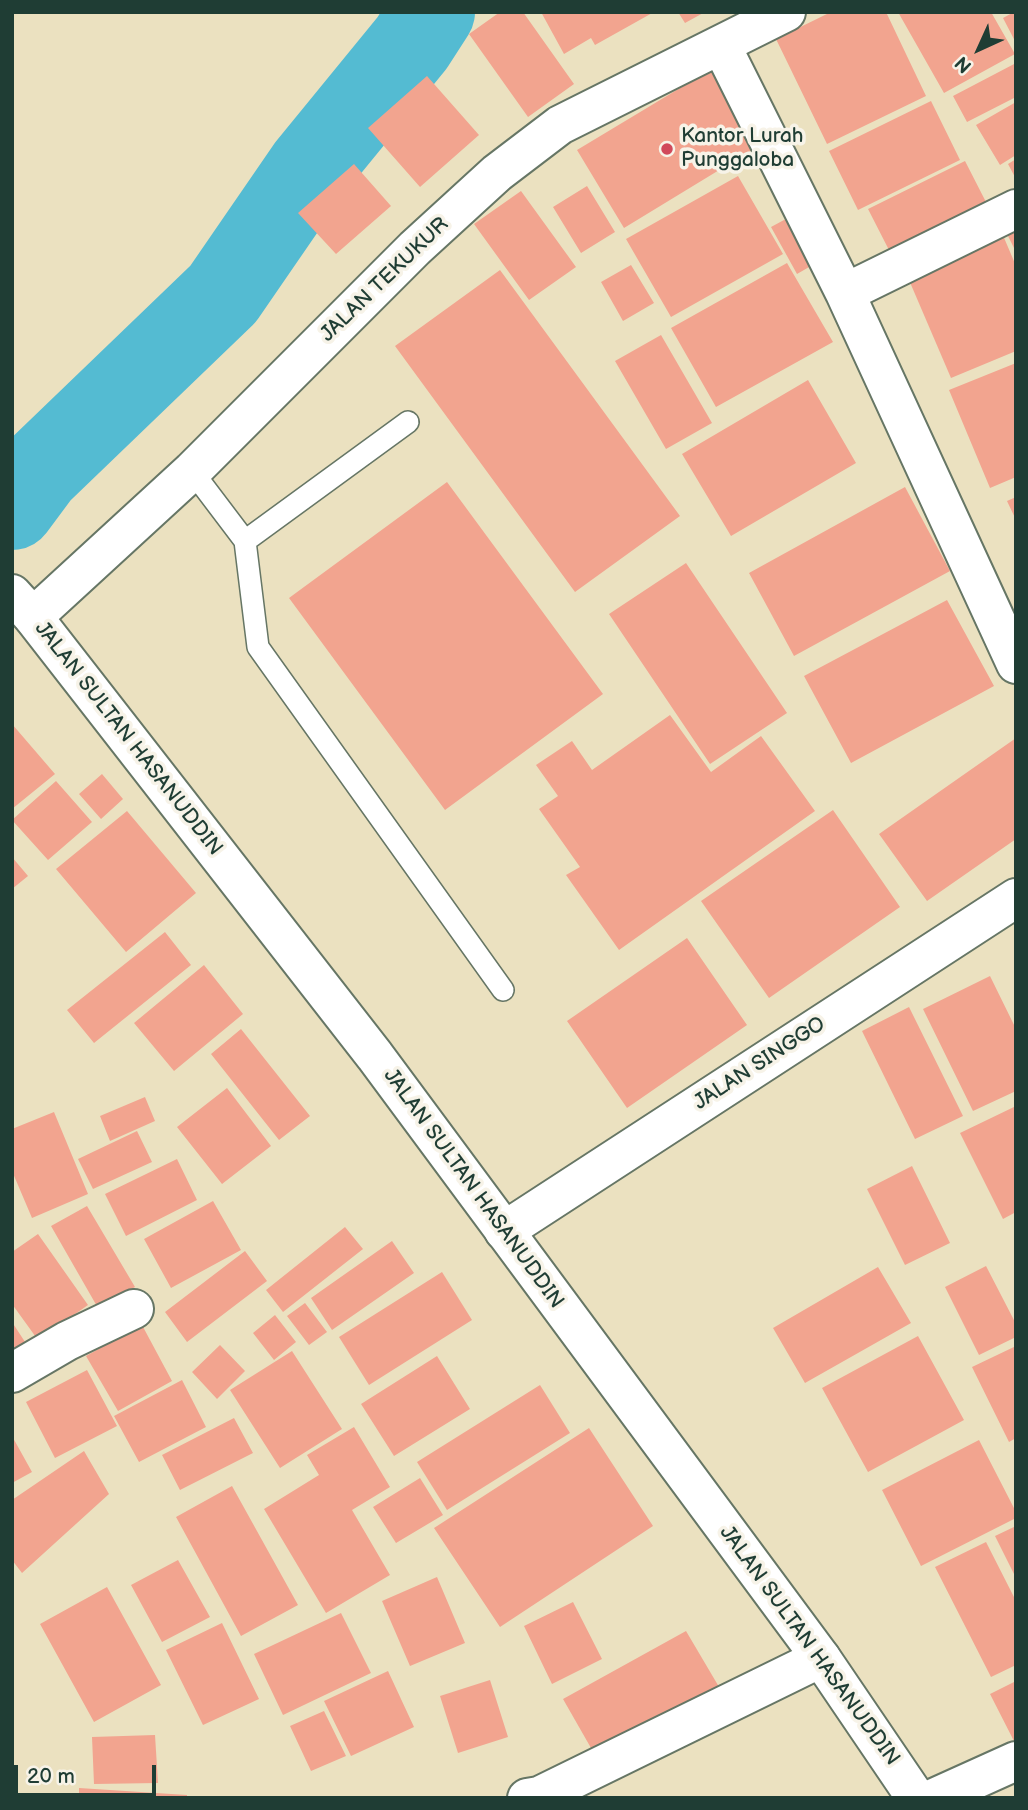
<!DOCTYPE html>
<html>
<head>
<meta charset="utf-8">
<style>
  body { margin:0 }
  #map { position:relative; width:1028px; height:1810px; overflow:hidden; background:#ebe1c0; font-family:"Balsamiq Sans",sans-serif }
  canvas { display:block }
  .frame { position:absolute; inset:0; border:14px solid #1f3d34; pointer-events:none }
  .north { position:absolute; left:944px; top:14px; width:70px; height:70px; -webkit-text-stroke:5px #f7f3e8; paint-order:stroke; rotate:225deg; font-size:19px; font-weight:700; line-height:28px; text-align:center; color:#1f3d34 }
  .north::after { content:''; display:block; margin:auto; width:24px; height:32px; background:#1f3d34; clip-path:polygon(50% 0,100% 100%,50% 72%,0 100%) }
  .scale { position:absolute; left:14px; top:1765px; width:142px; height:32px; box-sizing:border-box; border:4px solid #1f3d34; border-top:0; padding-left:9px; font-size:21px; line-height:24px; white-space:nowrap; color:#1f3d34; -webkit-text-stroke:5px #f7f3e8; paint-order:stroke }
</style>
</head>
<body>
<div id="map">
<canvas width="1028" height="1810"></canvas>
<div class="frame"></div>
<div class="north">N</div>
<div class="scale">20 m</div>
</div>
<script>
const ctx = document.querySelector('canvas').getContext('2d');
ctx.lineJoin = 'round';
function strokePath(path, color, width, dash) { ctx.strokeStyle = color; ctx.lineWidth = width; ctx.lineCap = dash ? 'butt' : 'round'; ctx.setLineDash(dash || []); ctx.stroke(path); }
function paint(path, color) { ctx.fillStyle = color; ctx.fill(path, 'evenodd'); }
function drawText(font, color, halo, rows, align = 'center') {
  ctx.font = font + ' "Balsamiq Sans",sans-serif'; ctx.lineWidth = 7; ctx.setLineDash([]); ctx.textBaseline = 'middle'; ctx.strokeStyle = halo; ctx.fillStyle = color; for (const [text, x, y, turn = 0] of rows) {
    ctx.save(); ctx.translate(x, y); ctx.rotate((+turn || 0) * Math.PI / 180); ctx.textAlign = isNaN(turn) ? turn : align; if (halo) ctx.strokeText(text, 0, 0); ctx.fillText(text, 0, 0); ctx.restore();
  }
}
strokePath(new Path2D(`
  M12,507L38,472L223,294L309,169L412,43L432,12`), '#54bbd2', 86);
paint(new Path2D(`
  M500,12H523L574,84L528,117L469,34Z
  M541,12H654L595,45L591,38L564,54Z
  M678,12H705L685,23Z
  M831,12H886L926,96L827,144L776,39Z
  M898,12H991L1015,54L944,93Z
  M1014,12H1016V43L1003,18Z
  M1016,63V97L967,122L953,96Z
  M710,70L757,147L624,228L577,150Z
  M427,76L479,135L420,187L368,128Z
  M931,101L960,160L858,210L829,151Z
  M1016,102V155L1000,165L976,125Z
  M1016,159V179L1008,164Z
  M965,161L987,204L890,252L868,209Z
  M354,164L391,206L336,254L298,213Z
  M738,176L783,254L671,317L626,239Z
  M587,186L615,232L581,253L553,207Z
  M521,191L576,267L529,300L474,224Z
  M797,213L823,259L797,274L771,227Z
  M1016,230V252L1007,234Z
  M1002,233L1016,266V351L951,378L906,273Z
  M787,263L833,342L716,407L671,328Z
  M631,265L654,303L623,321L601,282Z
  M500,270L680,516L575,592L395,346Z
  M661,335L712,423L666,449L615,361Z
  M1016,363V477L990,488L949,390Z
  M808,380L856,463L731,536L682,454Z
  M447,482L603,694L445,810L289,598Z
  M905,487L950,571L794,656L749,573Z
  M1016,497V520L1007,501Z
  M686,563L787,713L710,764L609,614Z
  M947,600L994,686L851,763L804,676Z
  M670,715L711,772L761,736L815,811L619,950L566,875L580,867L539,809L558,796L536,765L572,741L592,770Z
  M12,724L55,774L12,809Z
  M1016,738V839L927,901L879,834Z
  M102,774L123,799L101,819L79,794Z
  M56,781L92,822L48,860L12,820Z
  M833,810L900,907L769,998L701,901Z
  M127,811L196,893L126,952L56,869Z
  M12,857L28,876L12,889Z
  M165,932L191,965L94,1043L67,1010Z
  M687,938L747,1025L627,1108L567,1021Z
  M204,965L243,1014L174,1071L134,1023Z
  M990,976L1016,1029V1091L973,1111L923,1009Z
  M909,1007L963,1116L915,1139L862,1031Z
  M241,1029L310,1116L279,1140L211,1054Z
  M227,1088L271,1146L222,1184L177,1127Z
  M145,1097L155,1121L110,1141L100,1116Z
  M1016,1106V1212L1003,1219L960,1133Z
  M54,1112L88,1194L32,1218L12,1171V1129Z
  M137,1131L152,1162L93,1189L78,1159Z
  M177,1159L197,1200L126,1236L105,1194Z
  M912,1166L950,1243L905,1265L867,1189Z
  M213,1201L241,1250L171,1288L144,1239Z
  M87,1206L135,1287L98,1308L51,1226Z
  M345,1227L363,1249L283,1312L266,1290Z
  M38,1234L88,1305L38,1340L12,1304V1252Z
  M392,1241L414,1273L332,1330L311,1298Z
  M245,1251L267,1281L187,1342L165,1312Z
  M986,1266L1016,1324V1337L979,1355L945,1287Z
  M878,1267L911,1323L805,1383L773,1328Z
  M442,1272L472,1320L369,1385L339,1337Z
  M305,1303L327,1332L309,1345L287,1316Z
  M275,1315L296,1342L274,1360L253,1333Z
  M12,1322L27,1345L12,1355Z
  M142,1325L172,1381L118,1411L86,1356Z
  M918,1336L964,1420L868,1472L822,1388Z
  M220,1345L245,1371L217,1399L192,1372Z
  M1016,1346V1438L1009,1442L972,1367Z
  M292,1351L342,1429L280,1468L230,1390Z
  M437,1356L470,1409L394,1456L361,1404Z
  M87,1370L117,1426L55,1458L26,1402Z
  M182,1380L206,1427L139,1462L114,1416Z
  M540,1385L570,1433L447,1510L417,1462Z
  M234,1418L253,1453L180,1490L162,1455Z
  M354,1427L390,1487L352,1510L390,1575L326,1613L264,1509L319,1475L307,1455Z
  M589,1428L653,1526L500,1627L434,1528Z
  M12,1436L32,1472L12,1483Z
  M979,1440L1016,1512V1518L921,1566L882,1490Z
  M84,1451L109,1494L22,1573L12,1560V1500Z
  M420,1478L443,1515L396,1543L373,1507Z
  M232,1486L298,1605L241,1636L176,1517Z
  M1016,1526V1578L995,1536Z
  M986,1542L1016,1601V1665L991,1677L935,1567Z
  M178,1560L210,1617L162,1642L131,1585Z
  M437,1577L465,1643L410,1666L382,1601Z
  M107,1587L161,1685L94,1722L40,1624Z
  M573,1602L602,1659L552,1684L524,1626Z
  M341,1613L371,1673L283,1715L254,1654Z
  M222,1623L259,1699L203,1725L166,1650Z
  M686,1631L722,1692L599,1762L563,1699Z
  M388,1671L414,1727L351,1756L324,1701Z
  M490,1680L508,1737L458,1753L440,1696Z
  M1016,1681V1745L990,1694Z
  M324,1711L346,1756L311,1771L290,1726Z
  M155,1735L158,1783L94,1784L92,1737Z
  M79,1788L187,1795V1798H79Z`), '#f2a48f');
const lane = new Path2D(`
  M192,471L245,541L408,422
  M245,541L258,647L503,990`);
const street = new Path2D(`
  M721,45L845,293L1016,664
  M845,293L1016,209
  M33,617L192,471L415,248L497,173L560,125L786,12
  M504,1231L1016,898
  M12,1373L67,1341L134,1309
  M527,1798L539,1796L821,1658
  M934,1798L1016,1761`);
const highway = new Path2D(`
  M12,594L33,617L375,1056L821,1658L916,1798`);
strokePath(lane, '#667665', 24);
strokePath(street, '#667665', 42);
strokePath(highway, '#667665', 42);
strokePath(lane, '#fff', 21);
strokePath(street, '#fff', 38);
strokePath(highway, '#fff', 38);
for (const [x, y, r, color] of [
  [667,149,7,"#d1495b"]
]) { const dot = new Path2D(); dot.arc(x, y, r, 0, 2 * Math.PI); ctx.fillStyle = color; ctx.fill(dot); strokePath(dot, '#f7f3e8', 2.5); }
drawText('21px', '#1f3d34', '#f7f3e8', [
  ["Kantor Lurah",681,137],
  ["Punggaloba",681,161]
], 'left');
drawText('21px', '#1f3d34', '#f7f3e8', [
  ["JALAN TEKUKUR",385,280,-44],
  ["JALAN SULTAN HASANUDDIN",128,739,52],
  ["JALAN SINGGO",760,1064,-33],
  ["JALAN SULTAN HASANUDDIN",473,1189,54],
  ["JALAN SULTAN HASANUDDIN",809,1646,54]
]);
</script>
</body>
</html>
